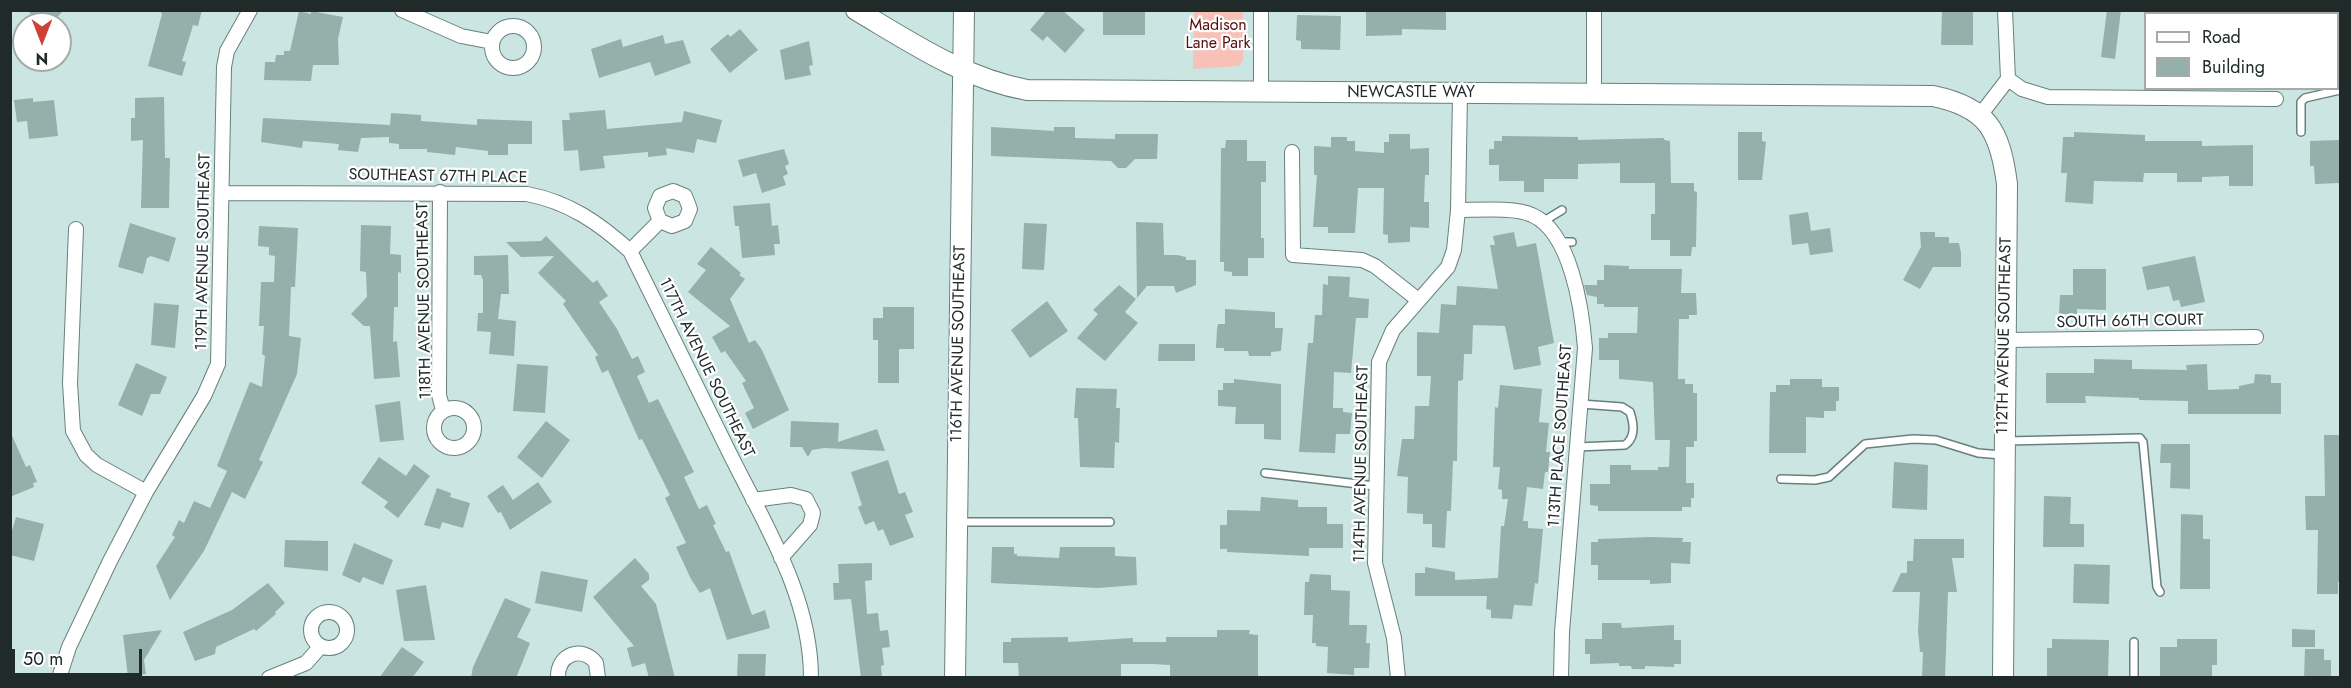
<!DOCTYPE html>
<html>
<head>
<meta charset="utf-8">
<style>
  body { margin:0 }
  #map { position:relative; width:2351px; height:688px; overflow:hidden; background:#cbe6e2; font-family:Jost,sans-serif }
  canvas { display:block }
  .frame { position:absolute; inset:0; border:12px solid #202a29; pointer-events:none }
  .legend { position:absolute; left:2144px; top:12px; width:195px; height:78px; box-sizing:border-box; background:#fff; border:2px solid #a6aaa9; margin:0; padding:8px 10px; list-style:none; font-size:18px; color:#202a29 }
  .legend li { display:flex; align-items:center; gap:12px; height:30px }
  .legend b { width:30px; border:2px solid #a6aaa9 }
  .north { position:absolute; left:12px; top:12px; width:60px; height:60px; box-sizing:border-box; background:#fff; border:2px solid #a6aaa9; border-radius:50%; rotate:180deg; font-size:16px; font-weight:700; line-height:24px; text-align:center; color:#202a29 }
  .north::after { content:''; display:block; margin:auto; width:21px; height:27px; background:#ce4133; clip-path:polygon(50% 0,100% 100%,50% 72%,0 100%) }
  .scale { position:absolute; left:12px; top:649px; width:130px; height:27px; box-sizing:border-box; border:3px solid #202a29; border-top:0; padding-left:8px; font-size:18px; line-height:21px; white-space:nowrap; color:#202a29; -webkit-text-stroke:4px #fff; paint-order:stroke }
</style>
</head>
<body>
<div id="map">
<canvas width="2351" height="688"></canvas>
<div class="frame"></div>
<ul class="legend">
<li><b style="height:8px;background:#fff"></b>Road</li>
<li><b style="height:16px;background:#95afab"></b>Building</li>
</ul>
<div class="north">N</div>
<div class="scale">50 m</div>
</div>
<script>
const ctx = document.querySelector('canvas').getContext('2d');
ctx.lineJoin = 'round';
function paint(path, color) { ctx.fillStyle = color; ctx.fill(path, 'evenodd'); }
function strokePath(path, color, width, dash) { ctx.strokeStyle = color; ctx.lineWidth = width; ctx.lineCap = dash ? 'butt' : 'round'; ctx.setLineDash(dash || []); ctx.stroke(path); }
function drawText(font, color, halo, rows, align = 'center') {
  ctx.font = font + ' Jost,sans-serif'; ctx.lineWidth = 4.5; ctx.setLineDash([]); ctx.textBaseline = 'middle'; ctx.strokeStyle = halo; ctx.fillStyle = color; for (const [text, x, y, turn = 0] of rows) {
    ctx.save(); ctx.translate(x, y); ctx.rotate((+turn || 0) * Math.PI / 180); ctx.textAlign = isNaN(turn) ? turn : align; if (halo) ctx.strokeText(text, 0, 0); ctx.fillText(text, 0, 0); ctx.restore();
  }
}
paint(new Path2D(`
  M1194,11H1243V60L1239,66L1193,69Z`), '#f7c1b8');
paint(new Path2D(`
  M27,10H64L51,24H40Z
  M159,10H202L198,26L193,25L192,29L182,61L186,62L182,76L148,66L162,14Z
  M1047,10H1062L1085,30L1065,53L1047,36L1043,41L1030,30Z
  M1103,10H1145V35H1103Z
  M1366,10H1446V30L1402,29V35L1366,36Z
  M1942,10H1973V45H1941Z
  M2107,10H2121L2115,59L2101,57Z
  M299,11L311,14V11L343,17L338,39L339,65H313L311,81L264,80L265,62H275L276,55H284V51H290Z
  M1297,15L1341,16L1340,50L1301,49V41L1296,40Z
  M740,29L758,50L730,73L710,49L728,34L730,37Z
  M663,35L665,44L683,40L691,63L655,76L650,62L599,78L591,49L621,39L623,47Z
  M809,41L813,65L809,66L811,75L785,80L780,50Z
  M164,97L165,158H170L169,208H141L143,140L131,141V118H135V98Z
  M33,98V102L54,100L58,136L29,139L27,121L17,122L14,100Z
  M605,110L607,129L682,122L684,111L722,120L716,143L697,139L694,153L666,148L667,155L648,157V152L603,156L605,168L580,171L578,150L564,151L562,120H570L569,113Z
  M391,113L421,115V121L477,125V119L532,121V144H508V155H488V151L456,147L455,155L427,152V149H399V144L389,143V137L361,138L358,152L338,150L339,144L303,141L302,148L261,142L263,118L390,125Z
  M991,127L1054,131V127H1075V138L1115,139V134H1158L1157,159H1135L1126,168H1118L1111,161L991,156Z
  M1738,132H1762V141L1766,142L1762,180H1738Z
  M2074,132L2145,135V141H2202V146L2253,145V186H2229V176L2202,177V182H2177V173H2144L2143,182L2094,181L2093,204L2065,202L2067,173H2061L2063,137H2074Z
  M1389,134H1410V149L1429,148V175H1425L1424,202H1429V228L1410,227V242L1388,243V235L1383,234L1384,188H1358L1355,233H1328V227H1313L1317,175H1314V146L1331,147V137H1347V141H1355V151L1384,153V142H1389Z
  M1502,136L1578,137V140L1664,138V140L1670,141L1671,183H1694V191L1697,192L1696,247H1692L1691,256H1670V240H1651V214H1655V183H1620V163L1578,164V179H1544V192H1524V181H1499V165H1489V149H1494V141H1502Z
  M1226,140H1247V161H1266V182H1261V238H1264V258H1248V276H1232V272L1224,271V262H1220L1221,148H1225Z
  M2340,140V183L2315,184L2314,166H2310V141Z
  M784,149L789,164L785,166L788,174L783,176L786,185L762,193L756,173L743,177L738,160Z
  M770,203L772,226L778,225L780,244H774L775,255L742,258L739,226H735L733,206Z
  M1808,212L1811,231L1830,228L1833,252L1810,255L1808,243L1792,245L1789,215Z
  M1136,222L1163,223L1164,255H1177L1186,257V260H1196V285L1176,293L1174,286H1147L1137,298Z
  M130,223L176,238L169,262L151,256L147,258L143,274L118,267Z
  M1024,223L1047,224L1044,270L1022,269Z
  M361,225L391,226L390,254L401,255V273L398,272V307H394L393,342L397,341L400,377L374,379L370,326H364L351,314L367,297L366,272L360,271Z
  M259,226L298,228L295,287H291L289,336L301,338L297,374L259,460L263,462L245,499L232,492L204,551L170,600L156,566L175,537L172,535L179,520L184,523L194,501L210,508L227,471L217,466L250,382L262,387L265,356L262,354L264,326H259L261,282H274L275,256L269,255V247L258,246Z
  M1514,232L1517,247L1536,243L1554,343L1538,347L1541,365L1514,370L1505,326L1473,325L1472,354H1464L1463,380L1458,381L1457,461H1453L1451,511H1447L1445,548L1432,547V524H1423V514L1407,513L1408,477L1397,476L1402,439H1414L1415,406H1429L1431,376H1417V332L1439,333L1441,304L1456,305L1457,286L1498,289L1490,245H1495L1493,236Z
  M1920,232H1935V237H1949V243H1959L1961,253V267H1933L1920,289L1903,280L1921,247Z
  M546,236L593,283L597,280L608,296L599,302L617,329L632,359L638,356L645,372L637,376L649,403L658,399L694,472L684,477L699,509L707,505L716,524L713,525L726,552L729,551L752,615L765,610L770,628L727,640L710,588L700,593L691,579L676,547L686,543L665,498L670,495L642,439L639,440L608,370L602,373L595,357L598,355L563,304L566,301L538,273L554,256L521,257L506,242L541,241Z
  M711,247L741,273L739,275L745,279L730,299L749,343L755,340L762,350L789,410L753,429L745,413L754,408L742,383L746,381L725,351L721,353L712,337L730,326L688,292L706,270L697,264Z
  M508,255L509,294H501L498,319L516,321L514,356L489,354L491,332L477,331L478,313H483V280L481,275H474V256Z
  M2195,256L2205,302L2181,307L2179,300L2173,301L2169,286L2147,290L2142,267Z
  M1604,265L1629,266V269H1682L1681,293H1696L1697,315H1689V319H1679L1678,379H1685V384H1693V393H1697V441H1694V447H1686V483H1694V498H1691V507H1682V511H1598V506L1590,505V484H1610V465H1631V470H1658V467H1669L1670,440H1655L1653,382L1619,379V360H1599V338H1608V333H1637L1638,307H1604V304H1597V297L1587,295L1584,285H1597V280H1604Z
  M2073,269H2106V310L2077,309V314H2059L2060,295H2073Z
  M1328,276L1350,277L1349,297L1369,299L1368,318H1356L1351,373L1334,372L1333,408H1343V412L1352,413L1350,434H1336L1335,453L1299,452L1308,343H1313L1315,315H1322L1323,284L1328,285Z
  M1119,285L1136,299L1125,312L1138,323L1105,361L1077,338L1098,314L1093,310Z
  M1047,301L1068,331L1030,358L1011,330Z
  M154,303L179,305L175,348L151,345Z
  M883,307H914V349H899V383H878V340H873V318H883Z
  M1225,309L1275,312V328H1283L1281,351L1271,352V356H1249L1248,351H1224V348H1216L1217,329L1218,324H1225Z
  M1159,344H1195V361H1158Z
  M2094,359L2132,360V369L2187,370L2186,365L2207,364L2208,390L2239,389V386L2254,383L2255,374L2271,375V383H2281V414H2188V401L2139,400V398L2085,396L2086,403H2046V373H2094Z
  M136,363L167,377L160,394H151L142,416L118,405Z
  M517,364L548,366L545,413L513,411Z
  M1234,379L1281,384V440L1264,439V424H1235L1236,407L1218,406V390H1223V383H1234Z
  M1790,379H1822V387H1839V401H1836V411H1824V418L1806,417V453H1769L1770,392H1776V385H1790Z
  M1500,385L1542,389L1539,422L1549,423L1546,452H1550L1548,472H1545L1543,489L1527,487L1523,521H1528V528L1543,529L1538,584L1535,583L1532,606L1514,605L1512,619L1491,618V610L1486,609L1487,596H1415V573H1425V567L1455,572V580L1498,578L1501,526H1504L1508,499H1502V490L1498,489L1500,467H1493L1495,407L1498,408Z
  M1076,388L1117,389L1116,408H1120L1119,443L1115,442L1114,468L1080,467L1078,418H1074Z
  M400,401L404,440L380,442L375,405Z
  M546,421L570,440L542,478L517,457Z
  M791,421L839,423L838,442L877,429L885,451L824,448L812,450L808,457L802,447H790Z
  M10,431L26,467L30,465L37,482L33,483L34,487L10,497Z
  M2324,435H2340V582H2338V594H2317L2318,530H2306L2305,496H2325Z
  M2161,444H2190V489L2170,488L2171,463H2160Z
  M379,457L406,476L414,464L430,476L398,518L384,507L388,502L361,483Z
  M888,460L899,494L905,492L913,512L905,515L914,537L890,546L883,529L878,531L874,521L865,525L858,507L862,505L851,472Z
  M1894,462L1928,465L1927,510L1892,508Z
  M538,482L552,502L510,530L501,512L498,513L487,496L503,485L513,500Z
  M437,488L451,493L450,497L470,503L463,528L442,522L440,529L424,525Z
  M2044,496L2071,497L2070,524H2084V547H2043Z
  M1261,497L1298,500V507H1327V524H1343V548H1309V556L1227,552V549H1220V525H1227V510L1260,511Z
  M2181,514L2203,515V539H2210V589H2180Z
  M16,517L44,524L34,561L10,555V537Z
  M1650,537L1683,538L1682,542H1691L1690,564L1671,563V583L1650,584V580H1598V565H1591V542H1598V539Z
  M1914,539H1964V558H1952L1957,592H1948L1945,678H1922L1923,652H1920L1918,631L1920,592H1892L1901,573H1907V561H1913Z
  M285,540L328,541V571L284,567Z
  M354,543L393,560L383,585L363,577L360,583L342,575Z
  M992,547H1014V554H1017V556L1059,558L1060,547H1115V556L1136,557L1137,585L1098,588L991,583Z
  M635,558L649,574V580L641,586L656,604L675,678H649L645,663L632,667L627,648L634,646L593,597Z
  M872,563V580L865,581L867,614L878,613L880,631L888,630L890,647L882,648L884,665L881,666L882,678H861L851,599L834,600L833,583H839L838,564Z
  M2074,564L2110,565L2109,604L2073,603Z
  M541,571L588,580L582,612L535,603Z
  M1310,574L1331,575V590L1350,591L1349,625H1367L1366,643H1370L1369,668H1354V675L1327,673L1328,647L1316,646V643H1312L1313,615H1304L1305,582H1309Z
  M268,583L285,603L275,612L276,614L256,631L254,629L216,647L215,654L195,661L183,632L232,610Z
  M426,585L435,640L404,641L396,590Z
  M505,598L531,609L517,637L530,643L516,678H471L473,667Z
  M1602,623H1621L1622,628L1674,625V640H1681V664H1674V667L1645,666V669H1632L1631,666H1619V663L1590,664V654H1585V639H1602Z
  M2292,629L2315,630V647H2292Z
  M162,630L144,660L146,674L128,677L123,635Z
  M1217,630H1250L1249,634L1258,635V676L1170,678V665L1152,664H1121V678H1019L1018,663H1003V642H1011V638L1068,637V642L1133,638V642H1166V637H1217Z
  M2052,639L2109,640L2108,678H2047V648H2052Z
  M2177,639H2217V665H2212V678H2160V647H2177Z
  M402,647L424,662L412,678H379Z
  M2305,649H2324V660H2331V678H2304Z
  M738,654H766L765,678H737Z`), '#95afab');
const lane = new Path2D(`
  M2301,132V102L2305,98L2340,90
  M1544,221L1562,210
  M1560,242H1572
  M2007,441L2140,438L2143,442L2157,587L2160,592
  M1577,447L1625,445C1636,437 1634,424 1630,412L1622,407L1581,404
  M1265,473L1375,486
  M1781,479L1815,480L1829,477L1865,444L1913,439L1936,440L1978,453L2002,455
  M959,522H1110
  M2134,642V678`);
const street = new Path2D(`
  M402,10L461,36L492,42
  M1594,10V93
  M492 47a21 21 0 1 1 42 0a21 21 0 1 1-42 0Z
  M2008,79L2022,89L2048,97L2276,99
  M1261,91V10
  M1981,114L2008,79L2005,10
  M1292,152L1293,255L1362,260L1375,266L1417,299
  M440,192L439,395L443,410
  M222,193L527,194C569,202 599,223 630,251C663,318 696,385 729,452C764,523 811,596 811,678
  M1458,210C1478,210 1515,207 1532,215C1571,232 1582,309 1585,348L1562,632L1561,678
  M76,229L70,383L73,431L86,455L97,465L146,492
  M630,251L660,221L672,226L685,221L690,209L685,196L673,191L660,196L655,208L660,221
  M2005,340L2256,337
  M434 428a20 20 0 1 1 40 0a20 20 0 1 1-40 0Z
  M753,500L791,495L806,499L813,513L810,525L781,558
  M311 630a18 18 0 1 1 36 0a18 18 0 1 1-36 0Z
  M59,678L69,647L110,561L146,492L204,396L218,364L224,67L227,51L250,10
  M269,678L306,663L321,646
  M558,678C557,654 582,645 596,663L598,678
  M1398,678L1394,638L1375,563L1379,362L1393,330L1448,267L1454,250L1458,210L1460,94`);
const secondary = new Path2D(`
  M856,10C912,43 963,78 1027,90L1933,96C1987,107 2000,130 2007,184L2003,678
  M955,678L964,10`);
strokePath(lane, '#68807d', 10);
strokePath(street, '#68807d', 16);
strokePath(secondary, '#68807d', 22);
strokePath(lane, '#fff', 7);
strokePath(street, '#fff', 14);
strokePath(secondary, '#fff', 20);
drawText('16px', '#580e09', '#fff', [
  ["Madison",1218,26],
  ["Lane Park",1218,44]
]);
drawText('16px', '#202a29', '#fff', [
  ["NEWCASTLE WAY",1411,93],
  ["SOUTHEAST 67TH PLACE",438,177,1],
  ["119TH AVENUE SOUTHEAST",204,252,-89],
  ["118TH AVENUE SOUTHEAST",425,301,-91],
  ["SOUTH 66TH COURT",2130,322,-1],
  ["112TH AVENUE SOUTHEAST",2005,336,-89],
  ["116TH AVENUE SOUTHEAST",959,344,-89],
  ["117TH AVENUE SOUTHEAST",706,368,64],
  ["113TH PLACE SOUTHEAST",1561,436,-86],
  ["114TH AVENUE SOUTHEAST",1362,464,-89]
]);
</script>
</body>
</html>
